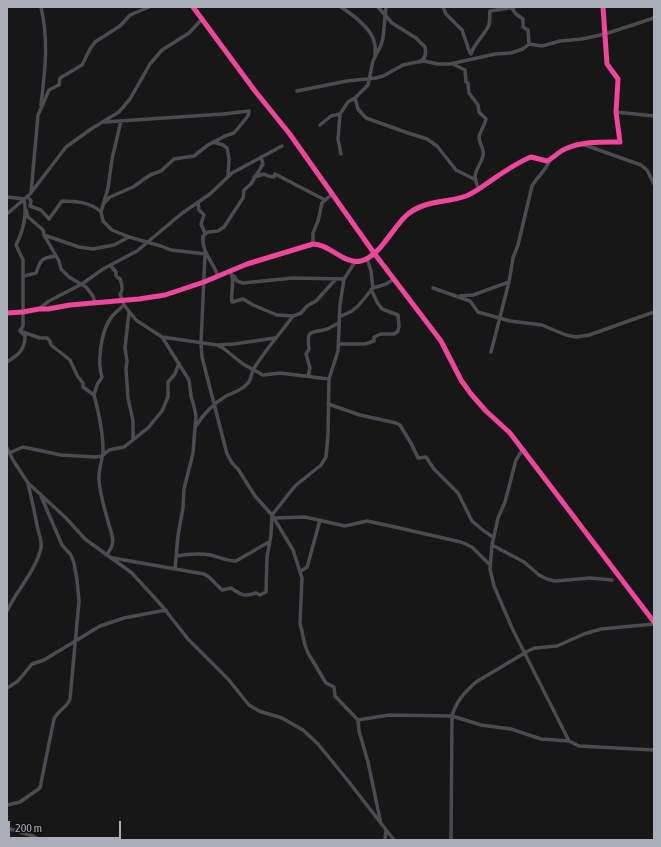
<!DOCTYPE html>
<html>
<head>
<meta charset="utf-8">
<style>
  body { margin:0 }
  #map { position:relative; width:661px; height:847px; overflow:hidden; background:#171717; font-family:"Asap Condensed",sans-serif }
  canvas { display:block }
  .frame { position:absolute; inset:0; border:8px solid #a8adb8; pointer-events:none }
  .scale { position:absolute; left:8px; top:821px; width:113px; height:18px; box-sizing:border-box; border:2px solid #a8adb8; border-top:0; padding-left:5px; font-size:12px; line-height:14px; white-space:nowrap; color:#a8adb8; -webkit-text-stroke:3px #111113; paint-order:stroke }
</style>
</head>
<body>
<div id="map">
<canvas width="661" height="847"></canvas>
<div class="frame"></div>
<div class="scale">200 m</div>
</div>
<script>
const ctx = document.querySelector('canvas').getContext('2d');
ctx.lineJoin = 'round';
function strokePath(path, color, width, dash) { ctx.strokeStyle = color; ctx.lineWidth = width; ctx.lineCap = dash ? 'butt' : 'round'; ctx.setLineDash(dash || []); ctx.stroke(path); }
strokePath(new Path2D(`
  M380,247L385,240`), '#343537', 3.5, [3.5, 2]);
strokePath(new Path2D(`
  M193,7L255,91L289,133L374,253L441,341L461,380L471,394L486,411L510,433L654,622
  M341,7C353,15 370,27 374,41C376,46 375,52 375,57
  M378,7L392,23L416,38L425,47C426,52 426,59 420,61
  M443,7L446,14L462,30L470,53
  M511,7L516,14L523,19V27L528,30L529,44
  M471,54C475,42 483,37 488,27C491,22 489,16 490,11L515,7
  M453,64L465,70L466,82L468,83L469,93L478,105L479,112L486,119C485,125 480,131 479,137C479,144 485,149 483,156C479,170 470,172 479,189
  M297,91L347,81L376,78L383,76L403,65L412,63L424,61L438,64H450L495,54L511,53L523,49L529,44L542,46L560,41L582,39L605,34L654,18
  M355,98L358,109L366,118L408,133L427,139L437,146L456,170L476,180
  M41,105C45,70 49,42 41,7
  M616,112L654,116
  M340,114L338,139L341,154
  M121,121L112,159L108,188L101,212L103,221L112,230L129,237L161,246L171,250L206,254
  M320,125L331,116L340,114L348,102L355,98L368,85L373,61L381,45L383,38L386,7
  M213,142L223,145L227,148L229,159L228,176
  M582,144L641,165L647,170L654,184
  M254,177L264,174L268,176L274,177L275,174L325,200
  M31,193L38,115L49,90L59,85L60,78L82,65L90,49L95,42L120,26L130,15L149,7
  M27,196L31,201L30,206L41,210L49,219L62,201C76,201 89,202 100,211
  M7,197L24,199C27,214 23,231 16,245L23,260V326L20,331L25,336C25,350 18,355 7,362
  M198,202L199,210L204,215L201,224L205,233
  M104,203L110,197L133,187L150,175L161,171L174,159L194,156L208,145L225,136L234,133L248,116L249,111L223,114L105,122
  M26,210L28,217L43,230L44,235L59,261L61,269L69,277L86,287L93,296L95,303
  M7,214L30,194L66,147L91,129L119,112L130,99L150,64L162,50L189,33L202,19
  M44,235L79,247L93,249L114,245L129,237
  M385,240L403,218L409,213L416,209L434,202L464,197L470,195L513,166L531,157L547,161C552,159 558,152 565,149C582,141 602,142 620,142L616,112L618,79L607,64L603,7
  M313,244V233L318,221L322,203L332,194
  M205,254L201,343L202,357L227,454L232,463L238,469L255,496L272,515L293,550L302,578L300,623L305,645L308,653L326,683L334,687L335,696L358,720L359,731L368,762L381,824
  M367,259L371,271L373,288
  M110,265L116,272V276L120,279C122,284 124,290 120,294L124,305L136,320L162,337L189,380L191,396L194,406L196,416L193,453L184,489L183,508L178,535L175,569
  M230,271C236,280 230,292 232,302L243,299L253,305L277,315L293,316L301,313L307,306L316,301L336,279
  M24,276L36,273C41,259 41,258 56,256
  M218,276C213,262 201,251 203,236L208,232L218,231L224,227L243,198L244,190L251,184L263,164L261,157
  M234,276L237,281L243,283L293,278L344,279
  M433,288L470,301L478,312L510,321L542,325L566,335L576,337L589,335L654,312
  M460,296L473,295L509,282
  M40,308L49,301L82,284L103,269L137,251L181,214L210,194L232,173L282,146
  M129,312L125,348L127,361L126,369L128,398L133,421V440
  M7,313L23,312L39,309H48L70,305L139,299L165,295L204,282L247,264L313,244C319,244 323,247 328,249C352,261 358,269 380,247
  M339,317L352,311L358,306L373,288L386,284L394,279
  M20,331L40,338H47L50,341L51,345L70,360L78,377L83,383V387L94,395C98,410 103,434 103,450C103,460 98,469 99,480C100,495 105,510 109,525C113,537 116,545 106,555
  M162,337L217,345L223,348L243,364L263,375L280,373L329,379
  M339,344H365L374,341V337L381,334H394L398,331L399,326L398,315L382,309L377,302L371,289
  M218,345L234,344L275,338
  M491,352L509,282L513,258L518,245L532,186C537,177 546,170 550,160
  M308,377L310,368L306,354L309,349C306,327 312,334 327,329C331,327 335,325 339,323
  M94,395L97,385L102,377C97,363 101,334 109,321C112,314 119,310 124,305
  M328,404L360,415L396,423L400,425L412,445L418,458L426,457L434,469L458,493L472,521L484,531L493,537
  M196,426C204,413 213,404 226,396C233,393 242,390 247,384C251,381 251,375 253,370C264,351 280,334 293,316
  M7,448L13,460L28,483L66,518L85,539L132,573L162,606L188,639L228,679L249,705L259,711L282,718L303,730L318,744L349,782L394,840
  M523,449L516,460L505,502L498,518L492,545L490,569L494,586L512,628L569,741L579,746L654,750
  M9,453L23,447L61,455L95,457L102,456L109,450L124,447L148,428L162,411L168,397V382L175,374L179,363
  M275,518L305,517L345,526L367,521L386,525L461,542L472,547L489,564
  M492,545L524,562L539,575L547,579L555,581L590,578L612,580
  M176,556C187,554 199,553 211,555C219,557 227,561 236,561L269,542
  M113,558L204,574L209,577L222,590L231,588C241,595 244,597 256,593L260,595L266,592L267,557L271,535L272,515L295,486L321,465L326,457L328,435L329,379L338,351L340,305L344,279L355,262
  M301,571L307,567L308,564L320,520
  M7,611C17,590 35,572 41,548C42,542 40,536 38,530C35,515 32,499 28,484
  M7,688L18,681L32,664L44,660L100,626L124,618L166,610
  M358,720L389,715L452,716L481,725L511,729L541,739L569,741
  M7,805L20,802L40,788L54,719C59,709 67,708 70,699L79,601L77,580L74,563L71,555L62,545L41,496
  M7,828L33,836L40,840
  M385,840L386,830
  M451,840L452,716C456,701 465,692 476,682L528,651L535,648L557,646L584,634L601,629L654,624`), '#4b4c50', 3.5);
strokePath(new Path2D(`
  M193,7L255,91L289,133L374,253L441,341L461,380L471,394L486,411L510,433L654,622
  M7,313L23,312L39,309H48L70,305L139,299L165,295L204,282L247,264L313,244C330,244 344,265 361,261C380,257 394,225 408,214C425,200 447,203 466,196C474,193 482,187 489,182C502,173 516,163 531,157L547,161C552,159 558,152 565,149C582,141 602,142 620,142L616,112L618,79L607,64L603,7`), '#ed469a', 5);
</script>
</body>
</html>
